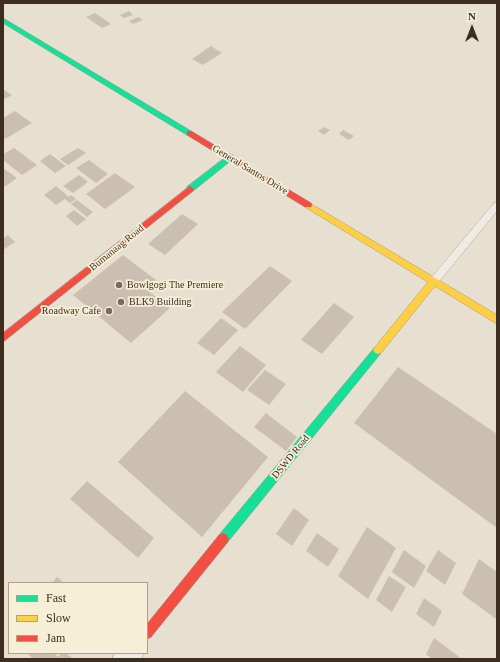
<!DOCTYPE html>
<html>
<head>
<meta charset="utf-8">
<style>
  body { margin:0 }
  #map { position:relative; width:500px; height:662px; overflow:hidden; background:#e7e0d1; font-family:Georgia,serif }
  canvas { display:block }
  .frame { position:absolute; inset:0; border:4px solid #3d2e20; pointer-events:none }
  .legend { position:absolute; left:8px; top:582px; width:140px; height:72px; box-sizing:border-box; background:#f7eed8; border:1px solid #ada18e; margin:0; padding:5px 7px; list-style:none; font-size:12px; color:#3d2e20 }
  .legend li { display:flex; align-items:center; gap:8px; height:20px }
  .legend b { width:20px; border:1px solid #ada18e }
  .north { position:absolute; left:452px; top:8px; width:40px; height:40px; -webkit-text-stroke:3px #f7eed8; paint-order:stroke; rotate:0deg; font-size:11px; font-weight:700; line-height:16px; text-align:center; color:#3d2e20 }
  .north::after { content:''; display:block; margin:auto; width:14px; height:18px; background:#3d2e20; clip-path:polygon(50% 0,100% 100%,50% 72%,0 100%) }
</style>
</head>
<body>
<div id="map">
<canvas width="500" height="662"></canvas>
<div class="frame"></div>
<ul class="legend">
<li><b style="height:5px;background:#16e098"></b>Fast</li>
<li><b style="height:5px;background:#ffcf43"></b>Slow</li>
<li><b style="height:5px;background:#f24e42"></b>Jam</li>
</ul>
<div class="north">N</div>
</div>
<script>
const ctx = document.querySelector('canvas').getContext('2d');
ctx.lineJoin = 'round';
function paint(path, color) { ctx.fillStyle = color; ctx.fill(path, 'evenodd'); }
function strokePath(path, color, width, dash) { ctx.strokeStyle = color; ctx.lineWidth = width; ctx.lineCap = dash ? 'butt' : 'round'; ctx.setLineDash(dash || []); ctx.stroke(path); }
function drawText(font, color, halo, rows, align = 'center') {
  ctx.font = font + ' Georgia,serif'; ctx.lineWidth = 3.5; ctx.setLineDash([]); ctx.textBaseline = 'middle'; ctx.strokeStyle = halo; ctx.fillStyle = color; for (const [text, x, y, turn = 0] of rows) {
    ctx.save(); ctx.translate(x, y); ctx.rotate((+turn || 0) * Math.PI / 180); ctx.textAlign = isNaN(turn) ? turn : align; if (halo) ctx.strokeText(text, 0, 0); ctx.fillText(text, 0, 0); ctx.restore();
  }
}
paint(new Path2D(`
  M129,11L133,15L124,18L120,15Z
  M95,13L111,24L102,28L86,17Z
  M138,17L143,20L133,24L129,21Z
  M211,46L222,53L203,65L192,59Z
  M3,89L12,95L3,100Z
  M15,111L32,123L5,139L3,137V118Z
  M324,127L330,130L324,135L318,131Z
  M343,130L354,136L349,140L339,134Z
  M14,148L37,165L22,175L3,160V154Z
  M78,148L86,153L68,165L60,159Z
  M50,154L66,166L55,173L40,161Z
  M89,160L108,174L96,183L76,168Z
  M3,168L17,178L3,188Z
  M115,173L135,187L105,209L86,194Z
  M79,175L88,182L73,193L63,186Z
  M56,186L69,197L71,195L76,199L70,203L65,199L56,205L44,195Z
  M77,200L93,212L87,217L71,204Z
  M74,210L86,219L77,226L66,216Z
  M182,214L198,224L165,255L148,244Z
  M8,235L15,242L3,250V239Z
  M123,255L156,280L146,289L170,308L131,343L73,295Z
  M270,266L292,281L245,329L222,312Z
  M334,303L354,317L322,354L301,340Z
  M221,318L238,330L214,355L197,343Z
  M240,346L266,365L243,392L216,372Z
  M398,367L497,434V528L354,423Z
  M265,370L286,384L269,405L247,390Z
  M185,391L268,457L202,537L118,462Z
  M266,413L297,437L286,451L254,427Z
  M87,481L154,538L138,558L70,499Z
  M294,508L309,520L292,546L276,534Z
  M367,527L396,548L368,599L338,576Z
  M317,533L339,549L328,567L306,551Z
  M404,550L426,566L414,588L392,572Z
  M438,550L456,563L445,585L426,571Z
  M479,559L497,572L496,619L462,594Z
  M389,576L406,587L392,612L376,600Z
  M57,577L64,583H52Z
  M424,598L442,611L434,627L416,614Z
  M434,638L462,659H432L426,654Z
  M27,653H54L58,657L61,653H66L73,659H33Z`), '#cbbfb2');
const lane = new Path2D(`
  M497,202V211L437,284H431L429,281L431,278L494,203Z`);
const street = new Path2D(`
  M115,653H144L141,659H112Z`);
const fast = new Path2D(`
  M3,18L191,131V135H187L3,23Z
  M230,154L233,155V159L193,191H187V187Z
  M378,346L381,347L383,350L381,353L227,543L223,545L219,543L217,539L219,535L375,347Z`);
const slow = new Path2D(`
  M308,202L497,315V324L435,286L381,353L378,354L375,353L373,350L375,347L428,282L305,207L304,205L305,203Z`);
const jam = new Path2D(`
  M187,131H191L311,203L312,205L311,207H305L187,135Z
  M190,186L194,189L193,191L3,342V333Z
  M223,533L227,535L229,539L227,543L151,637L147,639V624L219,535Z`);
strokePath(lane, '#ada599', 1);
strokePath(street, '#ada599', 1);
strokePath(fast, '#9c958a', 1);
strokePath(slow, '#9c958a', 1);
strokePath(jam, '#9c958a', 1);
paint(lane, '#efebe3');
paint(street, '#efebe3');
paint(fast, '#16e098');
paint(slow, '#ffcf43');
paint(jam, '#f24e42');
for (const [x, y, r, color] of [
  [119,285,4,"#786c5e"],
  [121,302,4,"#786c5e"],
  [109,311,4,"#786c5e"]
]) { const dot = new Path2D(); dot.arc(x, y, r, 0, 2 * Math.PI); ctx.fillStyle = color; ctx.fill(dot); strokePath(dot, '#f7eed8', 1.5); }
drawText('10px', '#3d2e20', '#f7eed8', [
  ["General Santos Drive",250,170,31],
  ["Bumanaag Road",117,248,-39],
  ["DSWD Road",291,457,-51]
]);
drawText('10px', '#3d2e20', '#f7eed8', [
  ["Bowlgogi The Premiere",127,285],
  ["BLK9 Building",129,302],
  ["Roadway Cafe",101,311,"right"]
], 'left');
</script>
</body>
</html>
